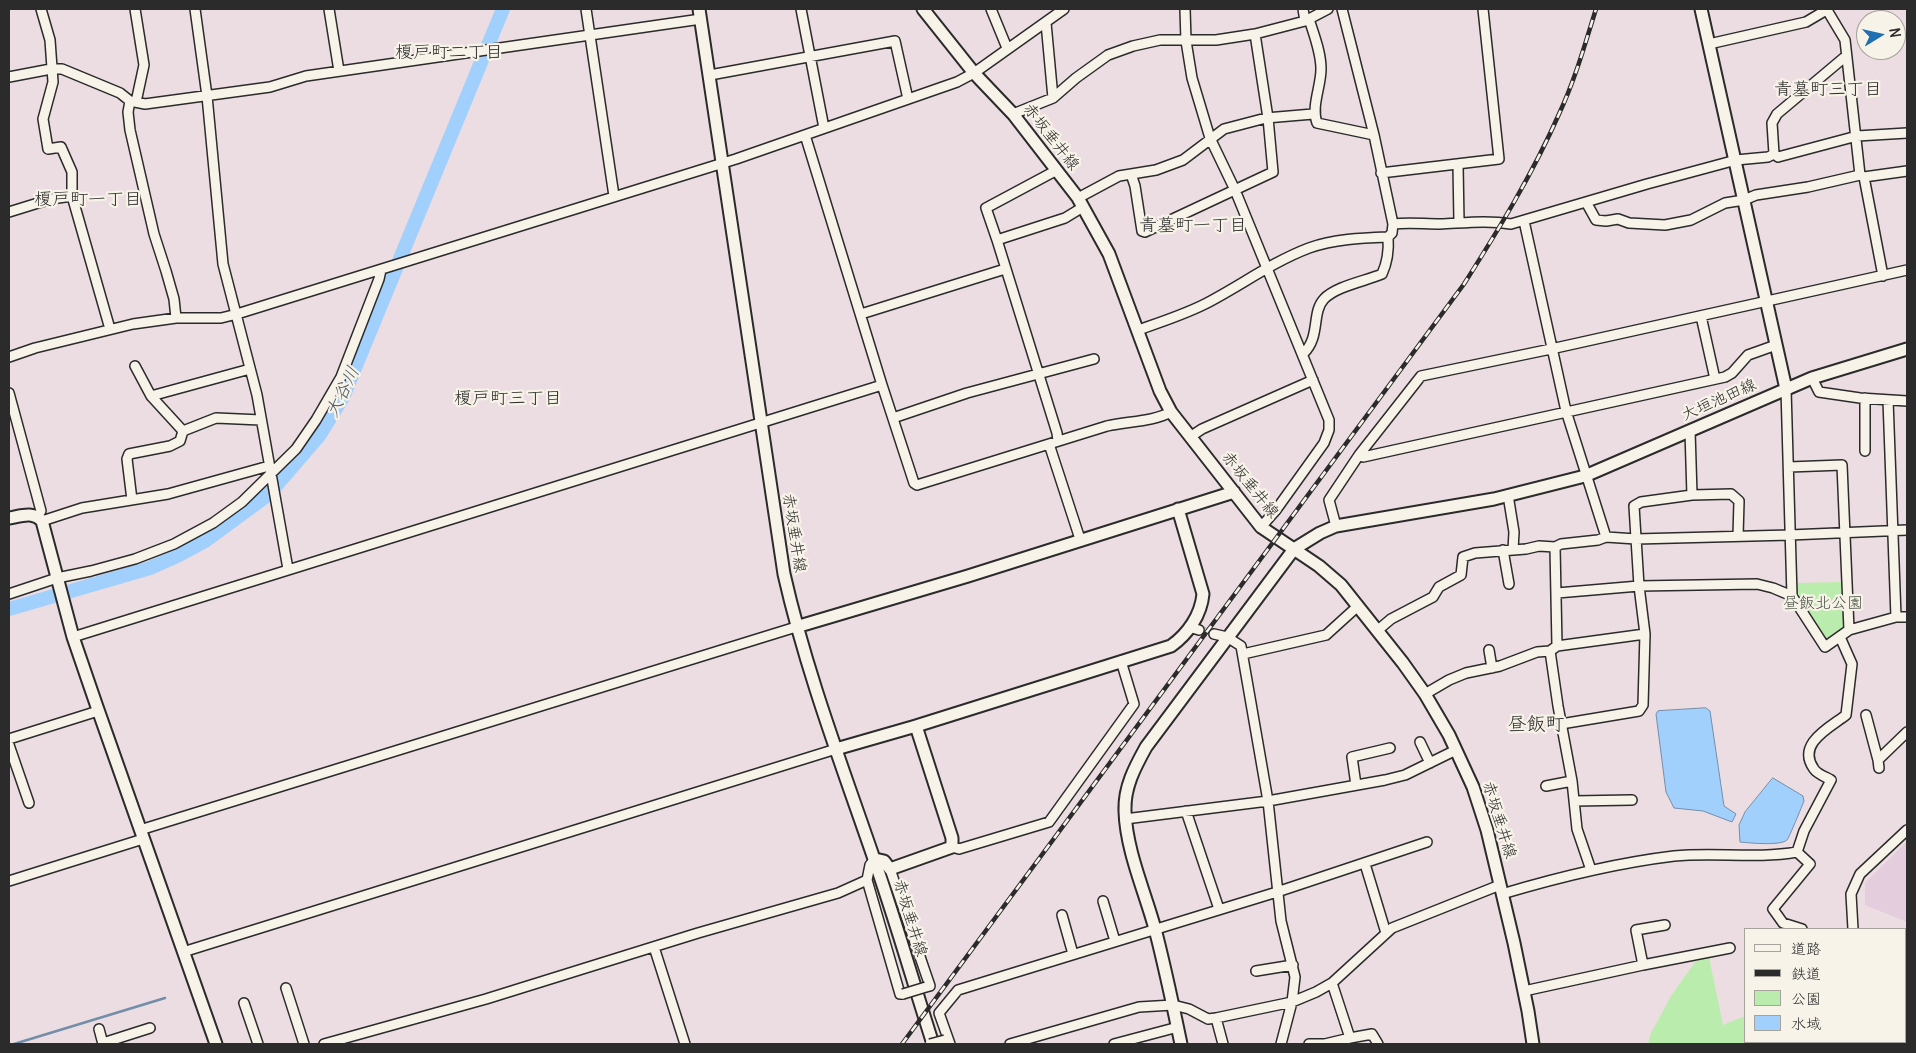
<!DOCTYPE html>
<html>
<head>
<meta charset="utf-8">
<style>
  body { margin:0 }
  #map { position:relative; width:1916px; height:1053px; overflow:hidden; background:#ecdde2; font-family:Delius,"Klee One",sans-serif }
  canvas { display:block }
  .frame { position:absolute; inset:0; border:10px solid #2b2b2b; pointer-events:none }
  .legend { position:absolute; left:1744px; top:928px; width:162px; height:115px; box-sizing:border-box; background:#f7f3e8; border:1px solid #a5a39c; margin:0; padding:6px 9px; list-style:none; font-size:15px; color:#2b2b2b }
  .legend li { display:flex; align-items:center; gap:10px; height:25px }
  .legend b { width:25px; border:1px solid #a5a39c }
  .north { position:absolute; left:1856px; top:10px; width:50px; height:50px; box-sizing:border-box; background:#f7f3e8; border:1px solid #a5a39c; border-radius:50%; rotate:81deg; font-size:14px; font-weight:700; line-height:20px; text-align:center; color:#2b2b2b }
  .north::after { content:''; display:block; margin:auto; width:18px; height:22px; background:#1f6fb2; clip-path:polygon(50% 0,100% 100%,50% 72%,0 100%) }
</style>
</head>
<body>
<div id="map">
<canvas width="1916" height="1053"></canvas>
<div class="frame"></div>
<ul class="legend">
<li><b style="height:6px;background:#f7f3e8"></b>道路</li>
<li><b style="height:6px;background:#2b2b2b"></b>鉄道</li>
<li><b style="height:14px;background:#baedad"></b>公園</li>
<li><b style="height:14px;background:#a2d0fd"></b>水域</li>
</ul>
<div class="north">N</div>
</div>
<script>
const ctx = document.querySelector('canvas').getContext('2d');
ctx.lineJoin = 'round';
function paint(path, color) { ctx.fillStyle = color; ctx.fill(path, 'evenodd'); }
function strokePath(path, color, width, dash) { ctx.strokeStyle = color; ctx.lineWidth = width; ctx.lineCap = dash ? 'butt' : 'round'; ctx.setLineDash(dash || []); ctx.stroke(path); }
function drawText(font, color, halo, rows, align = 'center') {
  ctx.font = font + ' Delius,"Klee One",sans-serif'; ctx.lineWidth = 4.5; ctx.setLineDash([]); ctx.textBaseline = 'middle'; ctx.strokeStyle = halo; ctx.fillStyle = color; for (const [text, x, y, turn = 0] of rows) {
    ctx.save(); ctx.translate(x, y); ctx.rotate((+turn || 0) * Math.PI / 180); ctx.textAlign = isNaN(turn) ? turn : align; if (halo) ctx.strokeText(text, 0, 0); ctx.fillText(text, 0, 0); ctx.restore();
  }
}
paint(new Path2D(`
  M1907,841V922L1865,905V883Z`), '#e4cede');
paint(new Path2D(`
  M1842,582L1844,629L1830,640L1824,639L1797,599V583Z
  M1709,957L1723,1025L1745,1016V1042H1764L1760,1044H1648L1650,1035L1671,996L1695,962Z`), '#baedad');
const water = new Path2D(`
  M1706,708L1710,711L1724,806L1736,814L1732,822L1703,811L1674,808L1666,792L1656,714L1658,711Z
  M1773,778L1803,796L1804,801C1802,806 1789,838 1787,840C1780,846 1750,843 1740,842L1739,825L1745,812Z`);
paint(water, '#a2d0fd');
strokePath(water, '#728ea9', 1);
strokePath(new Path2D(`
  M14,1044L165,998`), '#728ea9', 2.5);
strokePath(new Path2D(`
  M9,609L150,568L179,555L205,541L269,494L319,436L343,397L503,9`), '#a2d0fd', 14);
strokePath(new Path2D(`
  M1199,630L1214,634`), '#c5b9bd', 9, [9, 4.5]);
const street = new Path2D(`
  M41,9L50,40L53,82L43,119L48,149L61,147L72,172V196L110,329
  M135,9L144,65L136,102
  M195,9L207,96L223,264L257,395L288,569
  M329,9L339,71
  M586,9L614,196
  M801,9L824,128
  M991,9L1007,48
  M1185,9L1186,41L1192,78L1210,138L1235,190L1329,420V430L1324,443L1276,510L1261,527
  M1303,9L1305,21
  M1309,19C1314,35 1321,52 1321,69C1321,87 1311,106 1317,123L1374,135
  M1046,23L1053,98
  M1709,44L1806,22L1828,9
  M710,75L895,41L908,99
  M9,77L51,69H62L120,93L130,101L145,104L270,87L306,76L701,19
  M130,101L128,112L130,130L154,234L166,271L174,299L176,318
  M1013,114L1053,98L1076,78L1108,55L1133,46L1160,40H1216L1255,34L1305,21L1328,9
  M805,135L882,385L914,483L917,485L1107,426C1128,421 1152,422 1171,412
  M1774,154L1772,123L1777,114L1846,56
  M1458,165L1459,222
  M1381,173L1499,159L1483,9
  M1131,174L1135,186L1142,231L1145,232L1273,172L1268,118L1255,34
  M1860,175L1864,177L1883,276
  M1864,177L1907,171
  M1078,198L1119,176L1156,170L1183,160L1224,129L1266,118L1313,114
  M1586,202L1596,220L1606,221L1618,219L1629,223L1665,225L1691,220L1725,203L1744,200L1756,195L1808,187L1860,175L1845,40L1827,10
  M9,212L51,199L72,196
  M1524,221L1566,411L1606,537
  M1393,224C1409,222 1424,224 1440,224C1464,223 1487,220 1511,224L1647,184L1736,160L1768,157L1774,154L1778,157L1857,136L1907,133
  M997,240L986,208L1057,170
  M861,314L1005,269
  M1701,316L1715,379
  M1138,330C1161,322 1183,315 1205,304C1240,286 1272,262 1309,248C1334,239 1361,238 1388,237
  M1303,354C1321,337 1311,313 1324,299C1336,286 1366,281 1382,274C1388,261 1389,250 1388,237L1392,233L1393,224L1374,135L1342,9
  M9,357L35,348L133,324L176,318H221L237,314L736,159L957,82L974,73L1064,9
  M135,366L151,396L250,369
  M1812,378L1819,392L1860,398L1907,401
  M1786,389L1792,596L1825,647L1849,630L1896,617H1907
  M9,393L41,511L37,516
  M151,396L183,431L216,418L261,420
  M1865,398V451
  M1888,400L1896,617
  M893,418L967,393L1094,359
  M1690,431L1692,495
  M1190,437L1202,429L1313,380
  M1058,441L1057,433L997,240L1065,218L1083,207
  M1049,444L1080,539
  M1359,455L1363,457L1725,377L1732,373L1748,355L1776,345
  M1789,467L1842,465L1849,630
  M1508,495L1514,532L1513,550
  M132,500L127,459L129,454L170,446L180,441L183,431
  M42,521L82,508L168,494L269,466
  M1336,526L1329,500L1359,455L1421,376L1551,349L1907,270
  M1738,536L1739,501L1731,494L1692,495L1641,502L1634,506L1639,586L1757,584L1773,588L1792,596
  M1503,550L1509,584
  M1557,593L1639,586L1645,634L1643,705L1639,711L1561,724
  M9,594L57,578L91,571L135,559L174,544L213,523L242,502L296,449L316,420L341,377L379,279L381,270
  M1189,627L1199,630
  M1378,630L1391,619L1433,597L1439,587L1461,575L1463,557L1475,553L1526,549L1539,546L1555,547L1561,544L1598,540L1606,537L1636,539L1790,535L1907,530
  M1214,634L1227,637L1241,646L1268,801L1281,921L1295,977L1292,1002L1281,1044
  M73,637L882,385
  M1557,646L1645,634
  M1489,650L1492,668
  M1550,651L1558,706L1572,781L1577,829L1591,870
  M1243,654L1326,635L1358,606
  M1425,694L1449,680L1466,673L1500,666L1537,652L1550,651L1557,646L1555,547
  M1866,715L1878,760
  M9,739L98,711
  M1420,742L1430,763
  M9,745L29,803
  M1879,768L1878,760L1907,732
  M1356,785L1352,757L1390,748
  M1546,786L1572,781
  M1574,801L1632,800
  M1186,811L1219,909
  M1125,819L1268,801L1385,780L1405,775L1456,750
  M140,830L796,627
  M952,847L959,849L1049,822L1134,704L1121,661
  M1797,852L1810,864L1773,909L1783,923L1802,929
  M875,859L870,865L867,880L900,994H903
  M1365,864L1386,933
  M890,869L930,986L926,987
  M9,881L143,839
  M1502,894C1559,877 1616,863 1674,856C1715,852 1756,859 1797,852L1804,831L1831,780C1826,777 1817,774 1814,769C1796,744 1829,728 1846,715L1852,664L1840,637
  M1103,901L1115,941
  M1062,915L1073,954
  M1853,929L1851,894L1860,874L1907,830
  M654,947L685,1044
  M183,952L836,749
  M1643,965L1730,948
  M1256,971L1293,965
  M1332,983L1350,1038L1372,1034L1378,1044
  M286,988L304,1044
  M1524,991L1643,965L1636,930L1665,925
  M244,1003L258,1044
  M99,1029L103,1044
  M103,1043L150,1028
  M324,1044L486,999L698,933L838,893L867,880
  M950,1044L939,1013L958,990L1277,892L1427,842
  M1010,1044L1139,1007L1173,1005L1189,1009L1208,1019L1216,1018
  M1114,1044L1178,1027
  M1223,1044L1216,1018L1292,1002L1316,992L1332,983L1392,928L1500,885
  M1309,1044H1325L1350,1038
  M1771,1044L1775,1042`);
const secondary = new Path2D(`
  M699,9L784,574C806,671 841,763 873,856C895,918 913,982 933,1044
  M923,9L974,73L1013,114L1078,198L1109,254L1160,391L1171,412L1261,527L1319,566L1341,585L1403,663L1425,694L1449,735L1473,787L1487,830L1514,943L1528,1011L1533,1044
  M1701,9L1786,389
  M9,518C21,516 33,511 42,521L73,637L96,704L216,1044
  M796,627L968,576L1234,492
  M836,749L916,726L1171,646C1188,634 1201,615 1203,594L1178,509
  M875,859L884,861L890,869L952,847V838L916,726
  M1181,1044C1173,1006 1165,967 1155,929C1145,892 1126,850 1125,811C1124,787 1135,767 1146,747L1294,549L1320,533L1336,526L1494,499L1585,476L1812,378L1907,349`);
strokePath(street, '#2b2b2b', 12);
strokePath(secondary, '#2b2b2b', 15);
strokePath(street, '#f7f3e8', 9);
strokePath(secondary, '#f7f3e8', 11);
const rail = new Path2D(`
  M902,1044L1464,284C1499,229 1533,173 1559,114C1575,80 1585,44 1596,9`);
strokePath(rail, '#2b2b2b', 4.5);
strokePath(rail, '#f7f3e8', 2.5, [8]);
const streetBridge = new Path2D(`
  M903,994L926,987
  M930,1044L945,1040`);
strokePath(streetBridge, '#2b2b2b', 12, []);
strokePath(streetBridge, '#f7f3e8', 9);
drawText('16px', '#2b2b2b', '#f7f3e8', [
  ["赤坂垂井線",1051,137,52],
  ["大垣池田線",1719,400,-24],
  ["赤坂垂井線",1250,485,51],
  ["赤坂垂井線",794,533,81],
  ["赤坂垂井線",1499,820,73],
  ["赤坂垂井線",910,918,73]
]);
drawText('16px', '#485245', '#f7f3e8', [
  ["昼飯北公園",1823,603]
]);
drawText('18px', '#2b2b2b', '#f7f3e8', [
  ["榎戸町二丁目",449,53],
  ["青墓町三丁目",1828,90],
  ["榎戸町一丁目",88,200],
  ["青墓町一丁目",1193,226],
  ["榎戸町三丁目",508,399]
]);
drawText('italic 18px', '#495460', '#f7f3e8', [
  ["大谷川",343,392,-64]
]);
drawText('19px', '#2b2b2b', '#f7f3e8', [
  ["昼飯町",1536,725]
]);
</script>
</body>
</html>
